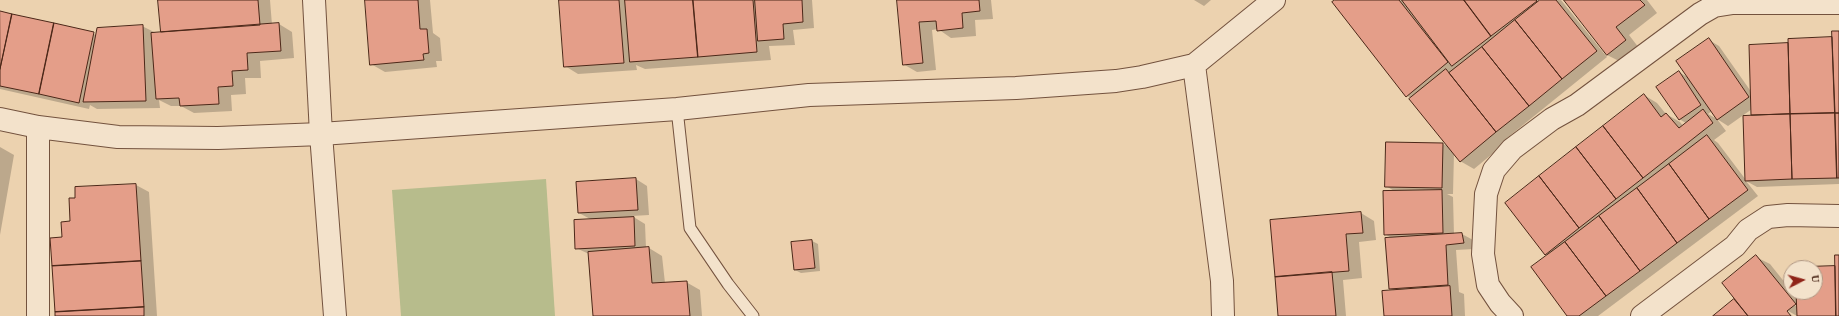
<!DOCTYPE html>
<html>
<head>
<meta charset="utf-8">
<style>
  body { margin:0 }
  #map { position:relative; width:1839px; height:316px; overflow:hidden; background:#ecd2af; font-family:Vollkorn,serif }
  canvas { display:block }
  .north { position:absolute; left:1783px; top:260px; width:40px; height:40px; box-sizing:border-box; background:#f3e2cb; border:1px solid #b09783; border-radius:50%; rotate:84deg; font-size:11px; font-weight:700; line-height:16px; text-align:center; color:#4b2718 }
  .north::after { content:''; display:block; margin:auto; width:14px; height:18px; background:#8f2418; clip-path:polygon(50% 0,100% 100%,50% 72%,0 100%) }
</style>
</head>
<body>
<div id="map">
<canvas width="1839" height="316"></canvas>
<div class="north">U</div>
</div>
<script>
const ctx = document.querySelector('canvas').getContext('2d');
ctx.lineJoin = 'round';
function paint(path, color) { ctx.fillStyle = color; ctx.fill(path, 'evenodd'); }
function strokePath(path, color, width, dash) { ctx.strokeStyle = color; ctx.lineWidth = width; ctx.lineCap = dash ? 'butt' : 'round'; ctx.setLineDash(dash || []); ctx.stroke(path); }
paint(new Path2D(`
  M546,179L555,316H401L392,190Z`), '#b7bc8c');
paint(new Path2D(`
  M159,0H270L272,25L279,24L292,32L294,58L260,61L261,78H245L246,94L231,95L232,111L194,113L181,106H171L159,100L160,108L97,109L90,105L89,109L0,89V12L97,35L142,26L156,33H162Z
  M366,0H430L433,33L440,38L442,61H436L437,67L385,72L371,64Z
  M560,0H812L814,28L793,30L795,45L769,46L771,60L645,69L636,65L637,70L578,74L565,66Z
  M898,0H991L993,19L975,20L976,36L951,38L938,29L932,30L936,70L917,72L903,64Z
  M1194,0H1211L1204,6Z
  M1337,0H1561L1607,57L1507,138L1509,140L1474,169L1460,161L1454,153L1453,194H1447L1453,197L1454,235L1462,234L1473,240L1474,249L1456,250L1459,292L1464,294L1465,316H1385L1394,291L1390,289L1393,239L1385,234L1396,192L1386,186L1387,143L1443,144L1449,147L1412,98L1407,96Z
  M1566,0H1647L1657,13L1629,35L1639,48L1621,62L1607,55Z
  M1839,32V184L1757,187L1746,181L1758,196L1598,316H1568L1548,256L1545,254L1644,95L1657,103L1666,114L1680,122L1683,126L1686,123L1679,119V72L1689,78L1709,40L1719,46L1752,93L1750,46L1789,44V40L1833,38ZM1752,109V116L1746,180L1718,143L1714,140L1726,131L1717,119L1728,126ZM1712,111L1717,119L1708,114Z
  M0,147L14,155L0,235Z
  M636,179L647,186L649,215L632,216L645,224L646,248H649L662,256L665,283L686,282L700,290L702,316H594L589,254L576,248L592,220L579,213L577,183Z
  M136,185L149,192L157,316H56L63,238L71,222Z
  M1361,213L1374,221L1376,240L1359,242L1362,278L1343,280L1346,316H1279Z
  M812,241L818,244L820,271L801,273L795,270Z
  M1839,256V316H1797L1783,308L1782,310L1793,316H1715L1735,299L1756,257L1770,264L1798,299L1797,292H1815V268H1797L1836,267ZM1792,301L1798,304V307L1791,303Z`), '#0003');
const building = new Path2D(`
  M158,0H258L260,25L161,32Z
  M365,0H418L420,29H427L429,53L423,54L424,60L370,65Z
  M559,0H619L624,63L564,67Z
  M625,0H693L698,57L630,62Z
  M693,0H753L757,52L698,57Z
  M755,0H802L803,22L783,24L784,39L758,41Z
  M897,0H979L980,11L962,13L963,28L937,31L936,21L919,22L923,63L903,65Z
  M1335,0H1399L1448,62L1406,97L1332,2Z
  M1402,0H1464L1491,36L1452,66Z
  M1464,0H1536L1537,1L1491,36Z
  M1540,0H1556L1597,51L1562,79L1515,20Z
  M1564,0H1640L1645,5L1616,27L1626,40L1607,55Z
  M0,11L12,14L0,69Z
  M12,14L54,23L39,94L0,86V69Z
  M1515,20L1562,79L1529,106L1482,47Z
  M54,23L94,32L79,103L39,94Z
  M279,23L281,51L247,53L248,70L232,71L233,86L218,87L219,104L180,106L179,98L156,99L151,33Z
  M143,25L146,101L83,102L97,28Z
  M1832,31H1839V113H1835Z
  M1832,37L1835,113L1790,114L1788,39Z
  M1709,38L1749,97L1717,120L1676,61Z
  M1788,43L1790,114L1751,115L1749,45Z
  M1482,47L1529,106L1496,132L1449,73Z
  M1446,69L1496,132L1460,162L1409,99Z
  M1679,71L1701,105L1679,120L1656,87Z
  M1644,94L1661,117L1666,113L1679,128L1703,109L1713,123L1643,178L1603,126Z
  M1835,113L1837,178L1792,179L1790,114Z
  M1835,113H1839V178H1837Z
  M1790,114L1792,179L1745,181L1743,116Z
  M1603,126L1643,178L1616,199L1576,147Z
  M1707,135L1748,190L1709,219L1669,164Z
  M1386,142L1443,143L1442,188L1385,187Z
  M1576,147L1616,199L1579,228L1539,176Z
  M1669,164L1709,219L1677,243L1637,188Z
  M1539,176L1579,228L1545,255L1505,203Z
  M636,178L638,210L578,213L576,182Z
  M136,184L141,261L52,266L50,238L62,237L61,222L70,221L69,198H75V187Z
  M1637,188L1677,243L1640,271L1599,216Z
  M1442,190L1443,233L1384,235L1383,191Z
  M1361,212L1363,233L1346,234L1349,271L1275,277L1270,220Z
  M1599,216L1640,271L1606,296L1565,242Z
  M634,217L635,246L575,249L574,220Z
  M1462,233L1464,243L1446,245L1448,285L1389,289L1385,238Z
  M812,240L815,268L794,270L791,242Z
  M1565,242L1606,296L1579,316H1567L1531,267Z
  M649,247L652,283L687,281L690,316H593L588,252Z
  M1756,255L1796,304L1787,311L1791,316H1748L1722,283Z
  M1835,255H1839V316H1836Z
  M141,261L144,307L55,312L52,266Z
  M1835,266L1836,316H1797L1796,292H1815V268L1796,267Z
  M1332,272L1336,316H1278L1275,277Z
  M1450,286L1452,316H1384L1382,291Z
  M1734,299L1748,316H1713Z
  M144,307V316H55V312Z`);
paint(building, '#e49e89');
strokePath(building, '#4b2718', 1);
const lane = new Path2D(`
  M677,109L690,228L728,284L753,316`);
const street = new Path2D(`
  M314,0L321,134L335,316
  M0,119L38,127L118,137L218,138L321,134L677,109L809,95L1016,88L1116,81L1142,77L1194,65
  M38,127V316
  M1223,316L1222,281L1194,65L1274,0
  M1512,316L1500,303L1488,285L1483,254L1486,194L1494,170L1512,149L1552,119L1577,105L1700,14L1714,6L1733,3H1839
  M1642,316L1735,246L1748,230L1768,217L1788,215L1839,216`);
strokePath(lane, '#73523e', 13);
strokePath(street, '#73523e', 24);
strokePath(lane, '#f3e2cb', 11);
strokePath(street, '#f3e2cb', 22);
</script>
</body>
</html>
